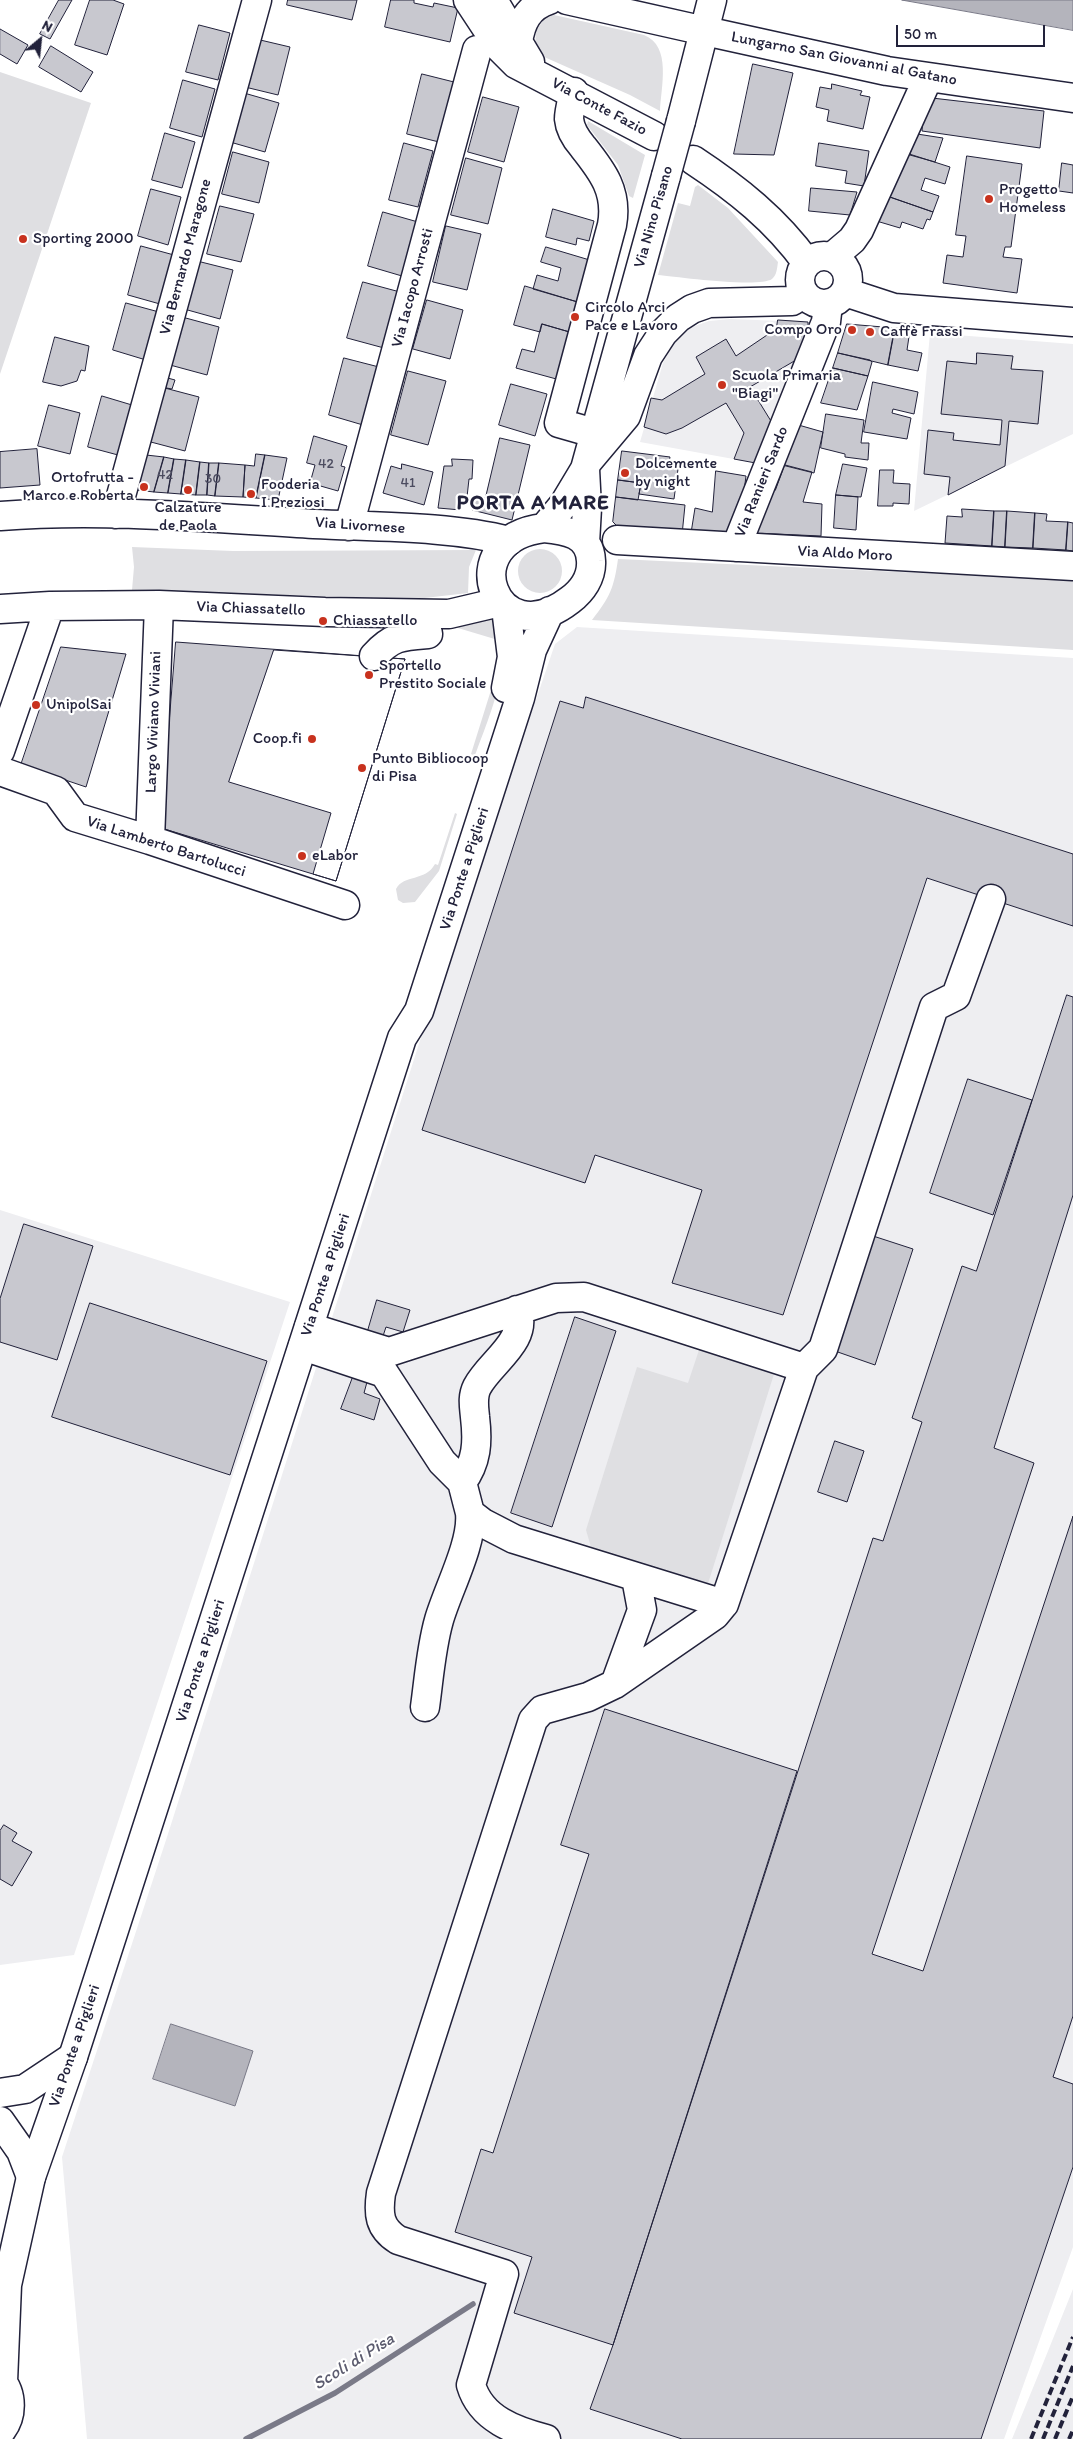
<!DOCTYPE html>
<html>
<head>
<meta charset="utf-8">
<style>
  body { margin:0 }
  #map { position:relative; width:1073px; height:2439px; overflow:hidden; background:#fff; font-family:Itim,sans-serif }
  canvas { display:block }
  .north { position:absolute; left:15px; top:15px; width:50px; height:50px; -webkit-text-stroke:4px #fff; paint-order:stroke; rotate:28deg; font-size:14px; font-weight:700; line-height:20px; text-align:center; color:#22223b }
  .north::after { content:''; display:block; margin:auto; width:18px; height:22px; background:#22223b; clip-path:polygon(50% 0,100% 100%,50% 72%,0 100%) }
  .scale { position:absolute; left:896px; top:25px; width:149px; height:22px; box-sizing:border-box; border:2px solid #22223b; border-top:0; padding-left:6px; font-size:15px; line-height:18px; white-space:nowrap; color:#22223b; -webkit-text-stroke:4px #fff; paint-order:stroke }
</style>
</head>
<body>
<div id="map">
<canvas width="1073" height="2439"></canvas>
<div class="north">N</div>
<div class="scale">50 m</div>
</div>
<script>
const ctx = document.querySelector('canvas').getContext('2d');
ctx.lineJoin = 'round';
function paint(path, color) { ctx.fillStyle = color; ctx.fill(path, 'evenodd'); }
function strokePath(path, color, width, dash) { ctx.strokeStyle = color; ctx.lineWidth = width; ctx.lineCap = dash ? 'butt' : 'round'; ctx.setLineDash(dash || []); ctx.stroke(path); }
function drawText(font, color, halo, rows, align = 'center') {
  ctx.font = font + ' Itim,sans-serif'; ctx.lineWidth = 4.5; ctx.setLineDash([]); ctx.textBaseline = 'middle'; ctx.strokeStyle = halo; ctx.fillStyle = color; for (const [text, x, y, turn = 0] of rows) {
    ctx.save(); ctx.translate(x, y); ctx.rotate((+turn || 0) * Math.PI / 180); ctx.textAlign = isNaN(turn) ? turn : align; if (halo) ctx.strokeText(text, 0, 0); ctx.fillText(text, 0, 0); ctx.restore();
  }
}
paint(new Path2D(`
  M730,319L808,322V337L761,464L640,442L663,363L675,340L692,327L709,321Z
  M930,333L1073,344V434L914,511Z
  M577,627L1073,658V2247L1004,2439H87L62,2157L167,1837L423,1031L555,644Z
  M0,1210L290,1302L74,1955L0,1965Z
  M1073,2289V2439H1012L1046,2356Z`), '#eeeef1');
paint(new Path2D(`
  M554,15L644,35C672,46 661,87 660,111L630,95L542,56C530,41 535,21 554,15Z
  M0,72L91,103L0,374Z
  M588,121L645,155L633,198L629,196L618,165L587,125Z
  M698,185L728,208L778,262C777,268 777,275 772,279C759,288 678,277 658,275L678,203L690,206L695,187Z
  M132,547L233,551L476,550L469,567L468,593L416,599L132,590L134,567Z
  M518 571a22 22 0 1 1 44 0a22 22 0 1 1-44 0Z
  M618,559L1073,580V650L592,620C610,597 614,588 618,559Z
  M476,613C535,616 485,726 475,756L471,754L496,674L498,640L448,625Z
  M455,813L457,814L439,871L415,902L403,903L398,900L396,889C404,874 425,882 435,864L438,865Z
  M699,1350L774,1374L706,1590L593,1554L586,1530L637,1367L688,1383Z`), '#dfdfe2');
const water = new Path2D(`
  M902,0H1073V30Z
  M171,2024L253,2051L235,2106L153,2079Z`);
paint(water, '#b4b4bc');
strokePath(water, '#7a7a88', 1);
strokePath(new Path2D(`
  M246,2439L335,2393L473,2304`), '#7a7a88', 5.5);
const building = new Path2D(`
  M59,0H72L50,39L40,34Z
  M90,0H113L124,4L107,55L75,45Z
  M288,0H357L352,20L287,5Z
  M391,0H414V3L433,7L434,3L458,8L450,42L385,27Z
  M199,25L230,33L218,80L186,72Z
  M0,29L28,45L17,64L0,54Z
  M256,39L290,47L278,95L245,87Z
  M51,46L93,72L81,92L39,67Z
  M753,64L793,73L774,155L734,154Z
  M422,74L454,82L439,142L407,134Z
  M183,80L215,89L202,137L170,128Z
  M832,84L862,91L860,95L870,97L863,129L827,121L829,110L816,107L820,87L831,89Z
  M244,93L279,103L265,152L230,142Z
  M483,97L519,107L504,162L468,152Z
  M932,98L1044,111L1040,148L922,131L923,118Z
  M165,133L195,142L182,188L152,180Z
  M917,134L943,138L935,162L910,155Z
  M404,143L433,151L418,207L389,200Z
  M819,143L869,151L864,186L845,183L847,171L816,166Z
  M233,152L269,162L259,203L222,194Z
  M903,152L950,167L945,184L925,178L921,190L939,196L933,212L884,195Z
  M967,156L1022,164L1011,247H1005L1003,257L1022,259L1017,293L943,283L947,255L963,257L966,236L956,235Z
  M466,158L502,168L488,224L451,215Z
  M1062,163L1073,165V193L1059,191Z
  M811,188L857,192L850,215L809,211Z
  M151,189L181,197L168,245L138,236Z
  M884,195L933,212L930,220L927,219L923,229L902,222L900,228L873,220Z
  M220,206L254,214L241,262L207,254Z
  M553,209L594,221L589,241L577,238L576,245L546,237Z
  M383,212L418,222L402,276L368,266Z
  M446,226L481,234L467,290L433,282Z
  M141,246L174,255L160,304L128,295Z
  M546,247L593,261L581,303L533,289L537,275L558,281L561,268L541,262Z
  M197,261L233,270L220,319L184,309Z
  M363,282L400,292L384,348L347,338Z
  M525,286L581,303L573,333L542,324L540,332L514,325Z
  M427,300L463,310L450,359L413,349Z
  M126,303L159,312L146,360L113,350Z
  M182,317L219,327L207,375L170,365Z
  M778,320L808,322V337L796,360L750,387L774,426L761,464L734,459L744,433L726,403L682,428L666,434L644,427L651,398L662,400L705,374L696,357L726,339L736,356L776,329Z
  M542,324L573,333L560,380L516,368L522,349L534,352Z
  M847,324L895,328L888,365L838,353Z
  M895,328L910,330L907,350L922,353L918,371L888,365Z
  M55,337L89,346L85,371L81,370L77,381L61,386L43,382Z
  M838,353L870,360L872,362L868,376L833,368Z
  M977,353L1013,356L1011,369L1043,371L1038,424L1009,421L1005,466L948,495L950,477L924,474L928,430L954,433L953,440L1000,445L1002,420L941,414L947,361L976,364Z
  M344,358L379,367L363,425L329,415Z
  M833,368L868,376L857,410L821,403Z
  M408,371L446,381L428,445L391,435Z
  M164,377L175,380L172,389L161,387Z
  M873,382L918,392L914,414L893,409L892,413L911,418L907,439L864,432Z
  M511,384L547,394L535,436L499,425Z
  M161,387L199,397L185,451L147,441Z
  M102,396L132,405L118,455L88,447Z
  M49,405L80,413L70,454L38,446Z
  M826,414L864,420L861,443H869L868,460L845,457V454L821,448Z
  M795,424L823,432L814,473L778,464Z
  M314,436L347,446L341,466L345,467L338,491L310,483L315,465L307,463Z
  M500,438L530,445L512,520L472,510L475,495L485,498Z
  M37,449L40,485L0,488V452Z
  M622,451L670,457L668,467L678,469L674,499L639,494L641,483L618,480Z
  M256,454L265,455L256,498L243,497L245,465L254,466Z
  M146,455L164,457L154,492L137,490Z
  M265,455L287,458L278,500L256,498Z
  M164,457L174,459L168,493L154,492Z
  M174,459L186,460L181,494L168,493Z
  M452,459L473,460L472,479H469L467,497L462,496L461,510L438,508L444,466H452Z
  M186,460L200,462L196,495L181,494Z
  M200,462L209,463L207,495H196Z
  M209,463H219L215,496L207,495Z
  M219,463L245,465L243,497L215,496Z
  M402,464L433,472L424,505L383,493L391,466L401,469Z
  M843,464L867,468L861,497L836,495Z
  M785,465L812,472L803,502L822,504L821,536L753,533L770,488L775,490Z
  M880,470H894L893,483L910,484L909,504L893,503V506H878Z
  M716,471L746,476L743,499L730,537L691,533L695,508L712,512Z
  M618,480L641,483L638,500L616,497Z
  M836,495L858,497L856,530L834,528Z
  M616,497L685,505L682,535L619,528L613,522Z
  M962,509L994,511L992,546L945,543L947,516L962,517Z
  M994,511H1007L1005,547L992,546Z
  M1007,511L1035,513L1033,548L1005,547Z
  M1035,513L1047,514L1046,521L1068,522L1066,550L1033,548Z
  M1068,522L1073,523V551L1066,550Z
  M176,642L405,659L336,881L161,828Z
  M61,647L126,654L86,787L21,765Z
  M274,650L405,659L336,881L313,874L331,813L229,782Z
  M586,697L1073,854V926L927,878L783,1315L672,1283L702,1190L595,1155L585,1183L422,1130L560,701L583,708Z
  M1067,995L1073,997V1195L994,1448L1034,1463L872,1954L923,1971L1073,1516V2016L1053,2077L1073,2084V2167L981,2439H682L590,2409L613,2345L873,1538L883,1541L922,1422L912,1418L962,1266L976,1271Z
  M968,1079L1032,1100L993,1215L930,1193Z
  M24,1224L93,1246L57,1360L0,1342V1299Z
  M870,1235L913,1249L875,1365L832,1350Z
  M377,1300L410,1310L403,1332L386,1327L382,1339L367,1334Z
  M90,1303L267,1361L230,1475L52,1417Z
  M575,1317L616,1331L552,1527L511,1513Z
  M353,1377L367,1382L364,1393L380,1399L374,1420L341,1409Z
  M835,1441L864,1451L847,1502L818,1492Z
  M605,1709L797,1771L613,2345L514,2313L532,2257L455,2232L481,2149L493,2153L589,1854L561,1845Z
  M4,1825L17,1833L12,1841L32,1852L12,1886L0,1879V1831Z`);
paint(building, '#c8c8cf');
strokePath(building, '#22223b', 1);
const minor = new Path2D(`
  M705,31L887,71L1073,98
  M574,92C572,101 569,111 569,119C570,130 577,140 583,147C603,172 618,192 612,225L559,423L594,433
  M832,257L852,240L859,230L928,78
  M116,514L257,0
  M0,516C104,508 210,518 314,524C375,527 450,526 509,541
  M349,526L477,50
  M617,540L1073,566
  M736,547L821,334L826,322L828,304
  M0,609L50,606L159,605L325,612L449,614L500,602
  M374,656C392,636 402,636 428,634
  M0,751L50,606
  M0,771L56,791L75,817L150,840L345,905
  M150,840L159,605
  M309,1327L389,1352L556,1298L584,1297L804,1368L724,1604L715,1615L615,1684L588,1697L542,1710L533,1720L381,2193C378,2214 379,2228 398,2240L504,2274L471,2385C481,2419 515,2431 546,2439
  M303,1346L384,1373L442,1462L462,1482L470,1513L483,1523L514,1539L724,1604
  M804,1368L823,1349L934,1007L956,996L991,899
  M462,1482C477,1462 478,1442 475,1417C474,1406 472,1397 477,1387C490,1362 529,1341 517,1310
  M615,1684L642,1610L636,1578
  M425,1707C429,1678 431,1648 439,1620C448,1589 473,1543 470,1513
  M0,2093L25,2089L73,2057
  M0,2121L21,2151L31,2177`);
const major = new Path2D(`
  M468,0L499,47L516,64L654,136
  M493,0L530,62
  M567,0L705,31
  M518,42C521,22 528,7 549,0
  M681,121L712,0
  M693,160C737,189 776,220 807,263
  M800 280a24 24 0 1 1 48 0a24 24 0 1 1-48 0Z
  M845,292L894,308L1073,322
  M589,460L626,416L648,356L663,333L678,318L692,309L709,303L792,301L804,293
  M544,528L564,504L585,469L666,176
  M544,528C566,530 590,534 591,561C592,577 582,591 570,600C495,658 451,539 544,528Z
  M585,543L587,508L585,469
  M506,688L512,657L506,608
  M0,2379C13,2394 13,2417 0,2432
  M3,2382L7,2285L31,2177L73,2057L402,1038L419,1011L520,698L532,650L550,611`);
strokePath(minor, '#22223b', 31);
strokePath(major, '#22223b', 31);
strokePath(minor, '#fff', 28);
strokePath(major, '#fff', 28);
strokePath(new Path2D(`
  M1031,2439L1073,2337
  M1043,2439L1073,2366
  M1055,2439L1073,2396
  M1069,2439L1073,2430`), '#22223b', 4, [8, 4]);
const majorBridge = new Path2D(`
  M666,176L681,121`);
strokePath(majorBridge, '#22223b', 31, []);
strokePath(majorBridge, '#fff', 28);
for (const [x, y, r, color] of [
  [989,199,5,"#c8321e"],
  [23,239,5,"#c8321e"],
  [575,317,5,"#c8321e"],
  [852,330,5,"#c8321e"],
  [870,332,5,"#c8321e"],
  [722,385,5,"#c8321e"],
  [625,473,5,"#c8321e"],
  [144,487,5,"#c8321e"],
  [188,490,5,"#c8321e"],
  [251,494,5,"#c8321e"],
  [323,621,5,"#c8321e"],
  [369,675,5,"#c8321e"],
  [36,705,5,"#c8321e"],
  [312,739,5,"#c8321e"],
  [362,768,5,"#c8321e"],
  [302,856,5,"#c8321e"]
]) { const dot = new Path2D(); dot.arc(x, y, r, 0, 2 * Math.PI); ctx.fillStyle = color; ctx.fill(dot); strokePath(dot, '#fff', 2); }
drawText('14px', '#4c4c60', null, [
  ["42",326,464],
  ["42",165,475],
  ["30",213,479],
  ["41",408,483]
]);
drawText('16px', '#22223b', '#fff', [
  ["Lungarno San Giovanni al Gatano",844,59,11],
  ["Via Conte Fazio",599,107,28],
  ["Via Nino Pisano",654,217,-74],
  ["Via Bernardo Maragone",186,257,-75],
  ["Via Iacopo Arrosti",413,288,-75],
  ["Via Ranieri Sardo",762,482,-68],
  ["Via Livornese",360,526,4],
  ["Via Aldo Moro",845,554,3],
  ["Via Chiassatello",251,609,2],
  ["Largo Viviano Viviani",154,722,-88],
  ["Via Lamberto Bartolucci",166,847,18],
  ["Via Ponte a Piglieri",465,869,-72],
  ["Via Ponte a Piglieri",326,1275,-72],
  ["Via Ponte a Piglieri",201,1661,-72],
  ["Via Ponte a Piglieri",75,2046,-71]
]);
drawText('16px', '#22223b', '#fff', [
  ["Progetto",999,190],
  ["Homeless",999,208],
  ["Sporting 2000",33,239],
  ["Circolo Arci",585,308],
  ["Pace e Lavoro",585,326],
  ["Compo Oro",842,330,"right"],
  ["Caffè Frassi",880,332],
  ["Scuola Primaria",732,376],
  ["\"Biagi\"",732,394],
  ["Dolcemente",635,464],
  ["by night",635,482],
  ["Ortofrutta -",134,478,"right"],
  ["Marco e Roberta",134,496,"right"],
  ["Fooderia",261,485],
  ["I Preziosi",261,503],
  ["Calzature",188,508,"center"],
  ["de Paola",188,526,"center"],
  ["Chiassatello",333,621],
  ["Sportello",379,666],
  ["Prestito Sociale",379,684],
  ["UnipolSai",46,705],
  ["Coop.fi",302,739,"right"],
  ["Punto Bibliocoop",372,759],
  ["di Pisa",372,777],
  ["eLabor",312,856]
], 'left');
drawText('italic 18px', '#5c5c6f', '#fff', [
  ["Scoli di Pisa",354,2362,-32]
]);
ctx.letterSpacing = '1px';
drawText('bold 21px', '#22223b', '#fff', [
  ["PORTA A MARE",533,504]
]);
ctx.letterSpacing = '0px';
</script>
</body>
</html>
